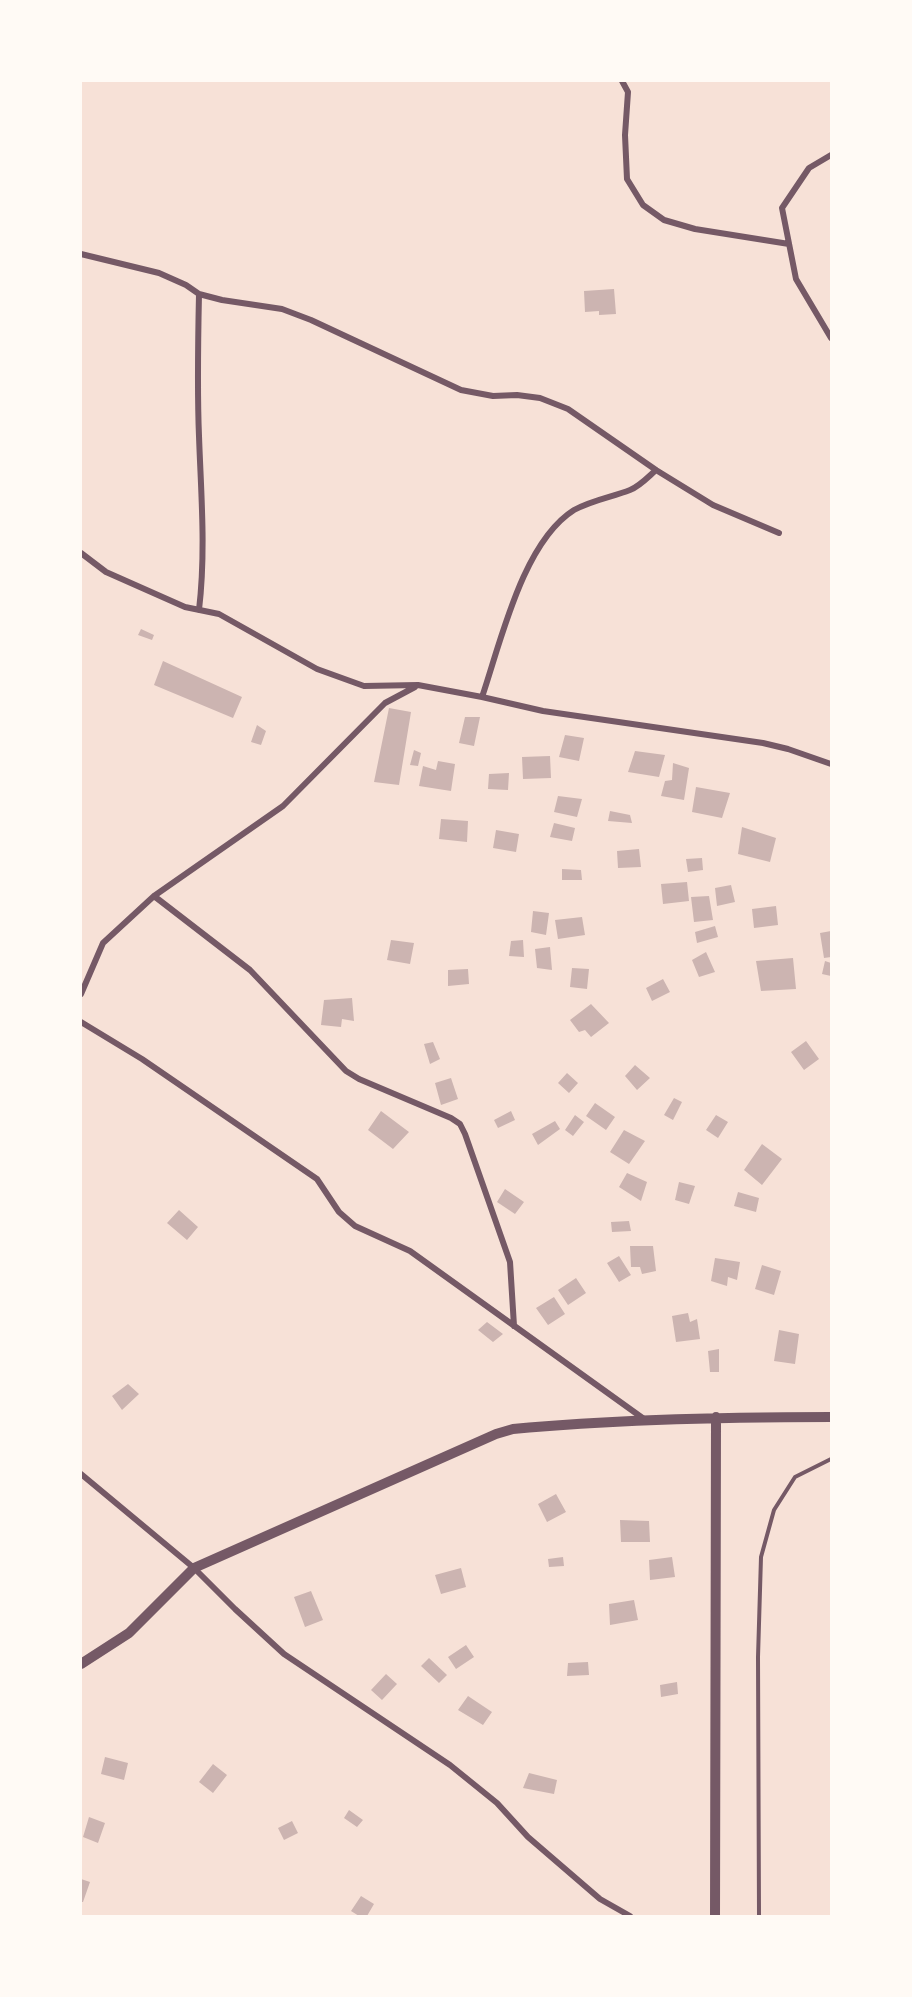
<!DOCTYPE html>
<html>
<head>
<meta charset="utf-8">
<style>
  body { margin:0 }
  #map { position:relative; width:912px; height:1997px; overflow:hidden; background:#f7e1d7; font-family:Lato,sans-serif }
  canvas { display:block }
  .frame { position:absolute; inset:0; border:82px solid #fffaf5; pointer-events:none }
</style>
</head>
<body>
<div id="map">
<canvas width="912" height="1997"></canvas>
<div class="frame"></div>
</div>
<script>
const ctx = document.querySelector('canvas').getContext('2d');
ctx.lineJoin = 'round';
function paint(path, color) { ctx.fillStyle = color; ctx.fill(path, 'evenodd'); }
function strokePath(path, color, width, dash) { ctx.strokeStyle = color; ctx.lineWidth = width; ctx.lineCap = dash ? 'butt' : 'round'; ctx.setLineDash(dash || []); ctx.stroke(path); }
paint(new Path2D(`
  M614,289L616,314L599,315V311L585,312L584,291Z
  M141,629L154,635L152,640L138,635Z
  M163,661L242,697L233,718L154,685Z
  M389,708L411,712L399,785L374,782Z
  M465,717H480L474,746L459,743Z
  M257,725L266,731L261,745L251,742Z
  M565,735L584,738L579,761L559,757Z
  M414,750L421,753L418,766L410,765Z
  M635,751L665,755L659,777L628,772Z
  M550,756L551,778L523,779L522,757Z
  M438,761L455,764L451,791L419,786L423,766L436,770Z
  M673,763L689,768L684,800L661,796L665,781L672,780Z
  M509,773L508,790L488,789L489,774Z
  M696,787L730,793L722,818L692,812Z
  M558,796L582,799L577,817L554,812Z
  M610,811L630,815L632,823L608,821Z
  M441,819L468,821L467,842L439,839Z
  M554,823L575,828L572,841L550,837Z
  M742,827L776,838L770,862L738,854Z
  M496,830L519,834L516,852L493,848Z
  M639,849L641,867L618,868L617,851Z
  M702,858L703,870L688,872L686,859Z
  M562,869L581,870L582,880H562Z
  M687,882L689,901L663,904L661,884Z
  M731,885L735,902L717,906L715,888Z
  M709,896L713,920L694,922L691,897Z
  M776,906L778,925L754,928L752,909Z
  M533,911L549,913L546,935L531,932Z
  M582,917L585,935L558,939L555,920Z
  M715,926L718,937L697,943L695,932Z
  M831,931V957L824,958L820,933Z
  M391,940L414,943L410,964L387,960Z
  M523,940L524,957L509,956L511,941Z
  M550,947L552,970L537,968L535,949Z
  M706,952L715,972L699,977L692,960Z
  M793,958L796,989L761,991L756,961Z
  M825,961L831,963V976L822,974Z
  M572,968L589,969L587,989L570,987Z
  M468,969L469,984L448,986V970Z
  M663,979L670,992L652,1001L646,988Z
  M352,998L354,1021L342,1019L341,1027L321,1025L324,1000Z
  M591,1004L609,1023L591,1037L585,1030L579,1032L570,1020Z
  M806,1041L819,1059L804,1070L791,1052Z
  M433,1042L440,1059L430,1064L424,1044Z
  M635,1065L650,1078L637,1090L625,1076Z
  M567,1073L578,1083L569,1093L558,1083Z
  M451,1078L458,1099L441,1105L435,1083Z
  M674,1098L682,1102L673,1120L664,1115Z
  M595,1103L615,1117L606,1130L586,1116Z
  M381,1111L409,1132L393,1149L368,1130Z
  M511,1111L515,1120L498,1128L494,1120Z
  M575,1115L584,1122L573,1136L565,1130Z
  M716,1115L728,1122L718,1138L706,1130Z
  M555,1121L560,1129L538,1145L532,1134Z
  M624,1130L645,1141L629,1164L610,1152Z
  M762,1144L782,1159L762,1185L744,1170Z
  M627,1173L647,1182L641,1201L619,1187Z
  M679,1182L695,1186L689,1204L675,1200Z
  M505,1189L524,1202L515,1214L497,1202Z
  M738,1192L759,1198L756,1212L734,1206Z
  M179,1210L198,1227L187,1240L167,1223Z
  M629,1221L631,1231L612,1232L611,1222Z
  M630,1246H653L656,1271L642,1274L640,1267H631Z
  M619,1256L631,1275L619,1282L607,1263Z
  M715,1258L740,1262L737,1280L728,1277L727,1286L711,1281Z
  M762,1265L781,1271L774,1295L755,1289Z
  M576,1278L586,1293L568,1305L558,1290Z
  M554,1297L565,1314L548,1325L536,1308Z
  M688,1313L690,1322L697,1319L700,1339L676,1342L672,1316Z
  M487,1322L503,1334L493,1342L478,1330Z
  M779,1330L799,1334L795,1364L774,1361Z
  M719,1349V1372H710L708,1351Z
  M128,1384L139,1394L122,1410L112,1396Z
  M556,1494L566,1512L547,1522L538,1504Z
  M620,1520L649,1521L650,1542H621Z
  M563,1557L564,1566L549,1567L548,1559Z
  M672,1557L675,1577L650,1580L649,1560Z
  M461,1568L466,1587L441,1594L435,1575Z
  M311,1591L323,1620L305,1627L294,1597Z
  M634,1600L638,1620L610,1625L609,1604Z
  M466,1645L474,1657L456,1669L448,1657Z
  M429,1658L447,1675L439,1683L421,1666Z
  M588,1662L589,1675L567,1676L568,1663Z
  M386,1674L397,1684L382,1700L371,1690Z
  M677,1682L678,1694L661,1697L660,1685Z
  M468,1696L492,1712L483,1725L458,1710Z
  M105,1757L128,1763L124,1780L101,1774Z
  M213,1764L227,1775L213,1793L199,1782Z
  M529,1773L557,1780L554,1794L523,1788Z
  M349,1810L363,1820L357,1827L344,1818Z
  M89,1817L105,1823L98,1843L83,1837Z
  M292,1821L298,1833L284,1840L278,1828Z
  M81,1879L90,1882L83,1902H81Z
  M361,1896L374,1904L367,1916H359L351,1911Z`), '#ccb4b1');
strokePath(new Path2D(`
  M759,1916L758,1657L761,1557L774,1510L795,1477L831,1459`), '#755966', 4);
strokePath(new Path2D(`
  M622,81L628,92L625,135L627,179L643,205L664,220L695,229L789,244
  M831,155L809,168L782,208L796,279L831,338
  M81,254L159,273L186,285L199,294L222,300L282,309L311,320L461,390L493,396L517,395L540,398L568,409L656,470L713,505L779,533
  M199,294C198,341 197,389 199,436C201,494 206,551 199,610
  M81,553L106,572L185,607L219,614L317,669L364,686L418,685L482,697L543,711L763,743L788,749L831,764
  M482,697C501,641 523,542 574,510C592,500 612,497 630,490C640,486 648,477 656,470
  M154,896L250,970L346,1071L359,1079L451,1118L460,1124L465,1134L510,1262L514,1326
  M81,994L103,943L154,896L283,806L385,703L415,687
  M81,1022L142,1059L317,1179L339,1212L355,1226L410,1251L644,1419
  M81,1474L194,1568L235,1609L284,1654L450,1765L497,1803L528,1837L600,1899L630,1916`), '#755966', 6);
strokePath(new Path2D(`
  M81,1664L129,1633L194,1568L496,1434L513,1429C619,1419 725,1417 831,1417
  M715,1916L716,1417`), '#755966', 10);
</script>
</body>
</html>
